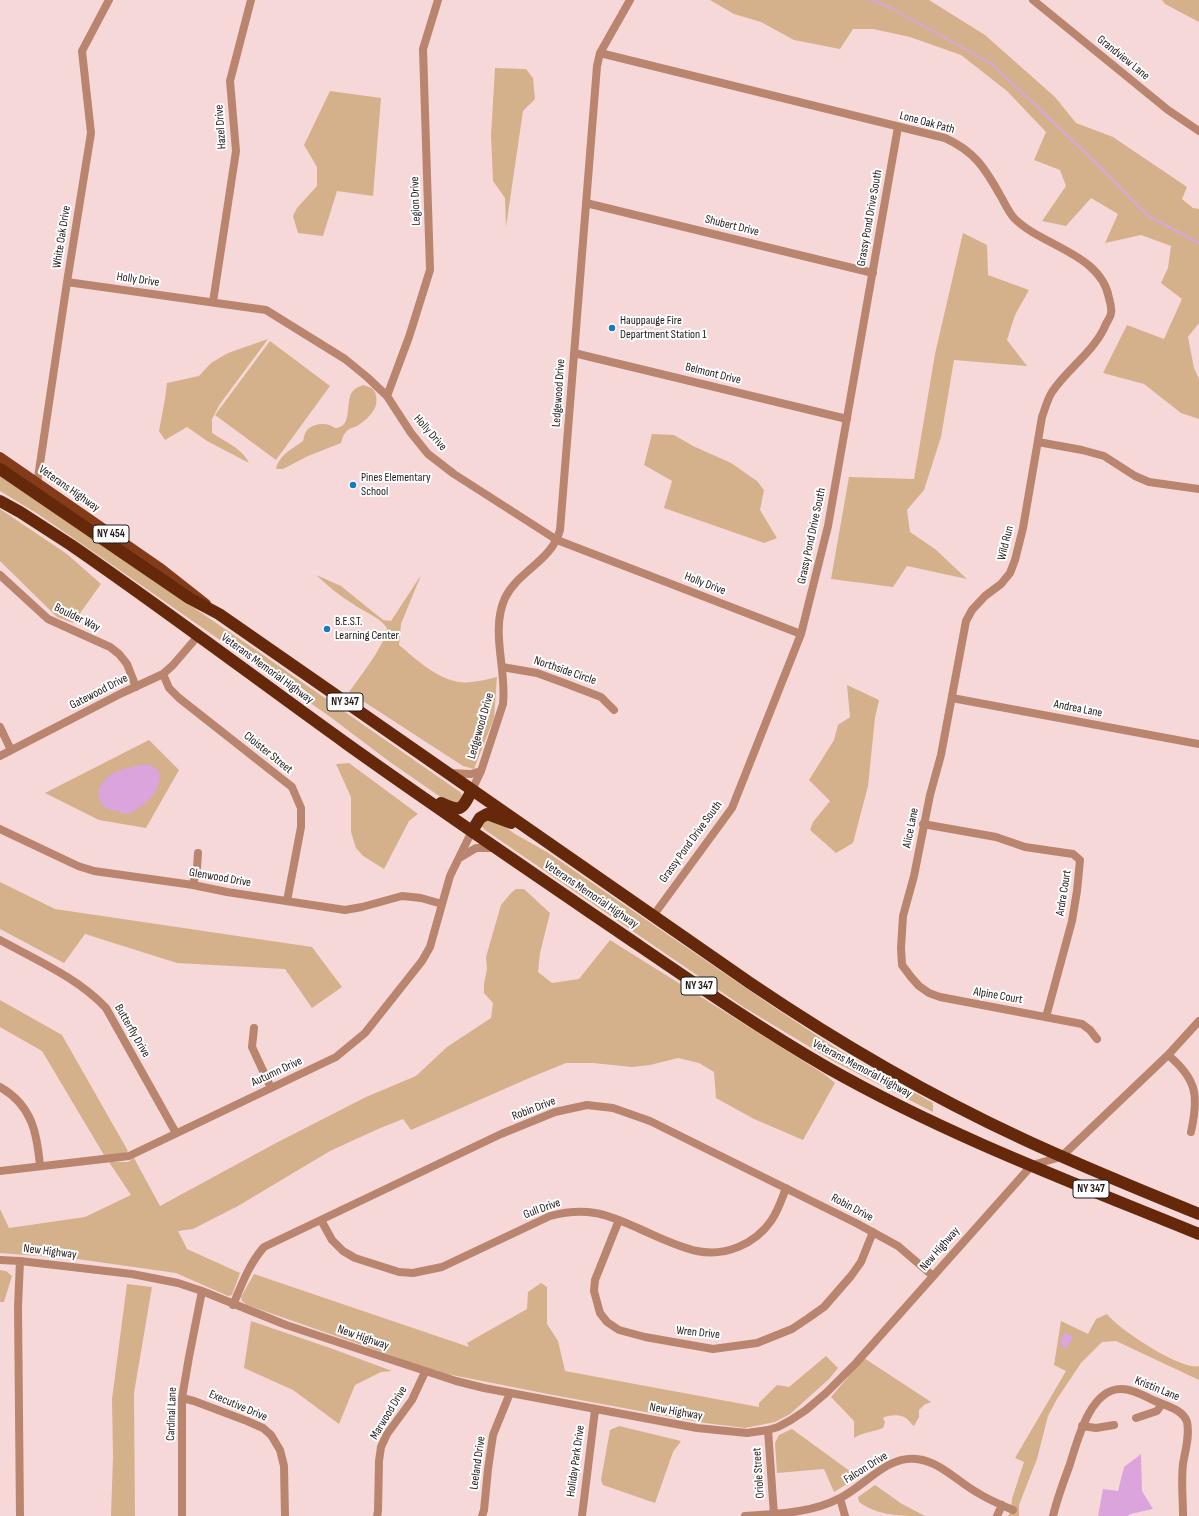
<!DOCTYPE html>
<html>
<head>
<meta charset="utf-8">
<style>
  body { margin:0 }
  canvas { display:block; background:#f6d8d9 }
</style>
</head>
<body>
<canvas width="1199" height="1516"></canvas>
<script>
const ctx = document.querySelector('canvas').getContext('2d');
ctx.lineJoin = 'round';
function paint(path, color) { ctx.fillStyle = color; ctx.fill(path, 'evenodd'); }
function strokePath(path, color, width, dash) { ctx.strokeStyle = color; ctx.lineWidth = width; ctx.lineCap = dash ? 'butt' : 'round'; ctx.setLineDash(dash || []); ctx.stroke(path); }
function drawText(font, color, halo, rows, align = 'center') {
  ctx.font = font + ' "Sofia Sans Condensed",sans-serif'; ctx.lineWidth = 4; ctx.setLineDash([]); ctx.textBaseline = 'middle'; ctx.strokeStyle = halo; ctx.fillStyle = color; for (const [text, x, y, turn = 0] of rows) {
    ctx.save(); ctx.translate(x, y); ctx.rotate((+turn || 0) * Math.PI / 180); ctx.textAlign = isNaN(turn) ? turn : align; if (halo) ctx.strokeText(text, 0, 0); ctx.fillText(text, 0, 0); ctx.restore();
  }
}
paint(new Path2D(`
  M710,0H929L985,35L1055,97L1076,123L1113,137L1187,187L1182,199L1193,208L1199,209V323L1188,337L1194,368L1199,379V419L1181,413L1144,384L1103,373L1127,325L1164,339L1182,299L1161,283L1168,268L1171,246L1141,235L1105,243L1118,214L1091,198L1066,226L1042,221L1066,186L1060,170L1034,160L1046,132L1007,91L961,55L910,37L873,29H853L840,49L794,40L761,22L734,14Z
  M1162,0H1199V22L1165,4Z
  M495,68L526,69L533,78L535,99L523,111L506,227L505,198L493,181L491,136Z
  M330,91L381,98L373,196L337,191L323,236L298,233L293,216L297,208L317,186V167L304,145Z
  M963,233L987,245L988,275L1029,290L1015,315L1007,340L1027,366L954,360L941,437L924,490L907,510L910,532L935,549L967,579L907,566L893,587L831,579L849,477L914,479L935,354Z
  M268,339L220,404L212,419V433C224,441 243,449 249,463L207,441L187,427L165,440L159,431L165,399L167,383L199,376L211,363L228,353Z
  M270,341L330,386L276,460L215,415Z
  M363,385C370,387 375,388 376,396C379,409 368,419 357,426C353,428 349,428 346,432C343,435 342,439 341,443L308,456L283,469H276C279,455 292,449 303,441C304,436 305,432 308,429C315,423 328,422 335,428C353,428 345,402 352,392C355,388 359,387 363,385Z
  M652,434L674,435L693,446L731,463L757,481L764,490L760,510L777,538L764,543L664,508L672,481L644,465Z
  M0,476L253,648L460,792L463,796V801L452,805L390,762L329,716L105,560L38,514L0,491Z
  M0,509L67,554L101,584L73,623L57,617L0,561Z
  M316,575L341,586L383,620L391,621L421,575L401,624L399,645C418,661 444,686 472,682C480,681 489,679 497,677L494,718L474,769L463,766L349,692C359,678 386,644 387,628C380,617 364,612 353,604C340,596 328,586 316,575Z
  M847,685L879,700L875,718L868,786L853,843L836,853L810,830L813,822L830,801L809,780L834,740L838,725L850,717Z
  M149,740L179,770L146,828L99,820L45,793Z
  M349,763L418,814L409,821L384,869L363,856L356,848L351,832V797L336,764Z
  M482,819L497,821L515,834L547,852L775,1008L842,1052L933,1103V1112L833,1061L745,1008L485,830L480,824Z
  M0,882L55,909L312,947L342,987L312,1008L285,969L177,963L85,934L64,963L0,929Z
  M516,889H524L550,913L540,953L538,972L552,983L579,979L610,940L824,1074L835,1083L803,1140L754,1119L716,1098L714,1072L699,1063L678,1058L650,1065L632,1067L593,1063H566L534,1076L411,1130L403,1119L378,1129L330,1151L238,1206L193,1229L178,1231L187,1249L240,1273L232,1295L228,1296L176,1273L77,1259L0,1253V1209L9,1228L85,1217L131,1195L109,1162H128L134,1158L160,1206L276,1143L366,1097L416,1076L447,1047L491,1018L493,1003L484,993V984L487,969L486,957L501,905L511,893Z
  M0,1000L62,1035L128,1151L124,1154L104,1155L42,1051L0,1027Z
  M0,1270L6,1271L12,1276L4,1302H0Z
  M254,1274L469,1347L467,1343L527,1309L528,1292L541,1283L547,1287V1324L558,1341L565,1371L759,1407V1403L777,1385L789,1387L826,1356L838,1368L829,1379L790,1414L775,1422L745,1428L705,1423L553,1395L447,1374L419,1365L247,1305L242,1301L241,1297Z
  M127,1284L152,1287L134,1393L135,1516H111L113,1456L112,1399Z
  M1107,1314C1118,1329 1182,1371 1199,1366V1380L1116,1341L1102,1342L1081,1363L1057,1399L1048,1416L1037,1459L1019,1505V1516H1008L1011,1511L1012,1499L1024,1462L1015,1458L1066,1371L1054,1365L1061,1321L1088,1334L1096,1319Z
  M251,1321L333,1349L392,1371L381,1372L355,1385L339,1424L293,1390L244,1368Z
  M864,1358L931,1402L924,1405L919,1410V1417L914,1426C912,1425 911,1423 909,1421C904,1414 890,1414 883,1418L885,1422L883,1428C874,1432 863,1432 854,1438V1421L831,1397Z
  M619,1426L681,1441L673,1452L655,1503L603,1485L601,1480L610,1430Z
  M792,1429L858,1477L834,1492L824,1469L777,1473L775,1443L779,1435Z
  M875,1485L902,1504L925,1516C900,1516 878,1516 859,1502L858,1497Z`), '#d4b18b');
paint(new Path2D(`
  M147,764L159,770C163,791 145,806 128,814L104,808C103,804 99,800 99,796C98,772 129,767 147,764Z
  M1065,1332L1073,1337L1066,1349L1061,1346V1339Z
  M1141,1454L1142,1491L1153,1509L1130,1514L1128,1516H1098L1103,1489L1118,1491L1124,1467Z`), '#dca4dd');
strokePath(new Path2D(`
  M871,0L891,8L992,64L1095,162L1148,216L1199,243`), '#dca4dd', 2);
strokePath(new Path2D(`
  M1033,0L1168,110L1199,131
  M600,53L945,138C974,151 985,168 1000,195C1005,203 1008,212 1015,219C1042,246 1101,254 1109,298C1110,302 1112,308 1111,313C1111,316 1108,320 1106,324C1095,351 1068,368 1052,392C1047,400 1045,409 1042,417L1023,528L1015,560L1010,573L1001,584L985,596L972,610L966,621L941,755L930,795L914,876L903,916L901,948L902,965L911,977L919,986L929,993L940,997L1082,1024L1090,1030L1097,1039
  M586,203L873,273
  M67,282L266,310L345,359L367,377L387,396L411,433L428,454L454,474L557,540L801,634
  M213,302L236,151L230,81L251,0
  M574,353L847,419
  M387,396L409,337L430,270L423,49L438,0
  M1038,442L1082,450L1104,456L1135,476L1149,482L1199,489
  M37,484L67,282L91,133L82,51L109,0
  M0,575L48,619L110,647L119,654L127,664L136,687
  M502,667L537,673L567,684L601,697L614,710
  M163,674L169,688L179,698L292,787L301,808V827L287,901
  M952,698L1199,744
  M0,727L11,750
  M0,756L122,693L163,674L173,665L198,636
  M450,773L471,774L481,771
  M472,790L481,771L503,704C507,670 490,631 505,598C518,571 552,561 560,530L597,66L600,53L630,0
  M923,824L996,837L1025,847L1073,854L1080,860L1077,891L1072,921L1046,1017
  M0,829L78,866L94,871L193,885L227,892L345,910L362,907L402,896L421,898L442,904
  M461,857L476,848H495
  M193,885L197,868L198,853
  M653,916L732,808L801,634L828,526L898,127
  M0,940C36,960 78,978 106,1008L176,1133
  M254,1028L252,1047L271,1088
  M1168,1055C1197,1079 1199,1096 1191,1132
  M0,1087C32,1105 37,1133 40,1166
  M0,1171L129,1156L336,1057L365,1033L422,961L430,947L450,876L472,831
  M321,1220L332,1240L343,1251L355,1258L399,1272L413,1273L442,1267L550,1216C565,1212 579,1210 595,1213C610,1215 626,1223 640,1229C658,1237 678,1247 697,1251C725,1257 755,1244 771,1221C778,1211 782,1199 786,1188
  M619,1220L595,1280L594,1291L600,1313L607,1322L619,1330L645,1337L713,1349L757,1343L792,1329L807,1319L824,1307L851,1276L861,1262L873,1232
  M0,1260L20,1261L132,1274L178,1283L202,1291L286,1325L456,1381L484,1388L697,1428L747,1433L768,1430L778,1427L791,1420L806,1410L826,1393L856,1363L1032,1165L1061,1157L1168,1055L1199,1021
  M233,1305C242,1284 249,1264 264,1247L501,1134L555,1112L587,1105L613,1108L650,1121L856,1223L898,1246L933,1276
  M182,1398L194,1401L247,1421L263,1428L271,1435L280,1450L284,1466L285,1516
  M1136,1418L1157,1411L1162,1404
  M1082,1426L1096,1428L1114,1425
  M768,1430L774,1515
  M840,1498L845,1516
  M20,1516L18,1307L20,1261
  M182,1516V1398L189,1357L202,1291
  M377,1516L378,1511L379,1461L381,1447L387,1434L412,1400L425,1372
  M482,1516L484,1510L488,1469L493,1435L510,1393
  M582,1516L595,1410
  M745,1516C777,1514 812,1513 840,1498C865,1486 887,1455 917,1459C941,1462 958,1482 978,1493C989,1500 1001,1505 1013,1510
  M997,1516L1002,1505
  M1053,1516C1057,1499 1063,1483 1069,1467C1077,1443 1089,1389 1121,1389C1132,1389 1143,1395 1153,1400C1164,1405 1183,1409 1187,1422C1190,1436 1185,1451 1183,1464C1181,1481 1183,1499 1183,1516`), '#b9856f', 8);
strokePath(new Path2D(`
  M0,457L159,567L206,604`), '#833b1a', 10);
strokePath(new Path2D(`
  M0,469L189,598L219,614L750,983C837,1042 928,1095 1023,1139C1081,1166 1140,1190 1199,1214
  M0,501L20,512L71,545C164,609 255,678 347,744C428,802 511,858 594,915C671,967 747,1021 828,1068C946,1135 1074,1183 1199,1234
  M441,803C462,813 462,809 472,790
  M472,831L480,818L487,814L511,823`), '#65280b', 12);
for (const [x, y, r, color] of [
  [612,328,4,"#1779c4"],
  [353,485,4,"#1779c4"],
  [327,629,4,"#1779c4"]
]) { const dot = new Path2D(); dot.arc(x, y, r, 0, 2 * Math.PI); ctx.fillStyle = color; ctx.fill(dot); strokePath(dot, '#fff', 1.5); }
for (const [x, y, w] of [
  [111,534,36],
  [345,702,36],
  [699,986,36],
  [1091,1189,36]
]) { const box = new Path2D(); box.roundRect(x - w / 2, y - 9, w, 18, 3); ctx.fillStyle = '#fff'; ctx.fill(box); strokePath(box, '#221818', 1); }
drawText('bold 11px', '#221818', null, [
  ["NY 454",111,534],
  ["NY 347",345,702],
  ["NY 347",699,986],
  ["NY 347",1091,1189]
]);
drawText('12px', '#221818', '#fff', [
  ["Grandview Lane",1123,58,39],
  ["Lone Oak Path",927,123,15],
  ["Hazel Drive",221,127,-94],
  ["Legion Drive",416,201,-92],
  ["Grassy Pond Drive South",870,218,-80],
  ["Shubert Drive",732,226,14],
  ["White Oak Drive",62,237,-81],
  ["Holly Drive",138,280,8],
  ["Belmont Drive",713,374,14],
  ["Ledgewood Drive",559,393,-86],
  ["Holly Drive",430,433,49],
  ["Veterans Highway",69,489,35],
  ["Grassy Pond Drive South",812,536,-78],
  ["Wild Run",1006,543,-76],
  ["Holly Drive",705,584,21],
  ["Boulder Way",77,618,26],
  ["Veterans Memorial Highway",267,669,36],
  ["Northside Circle",565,671,19],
  ["Gatewood Drive",99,692,-27],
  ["Andrea Lane",1078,709,11],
  ["Ledgewood Drive",481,726,-74],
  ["Cloister Street",268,753,39],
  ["Alice Lane",911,828,-79],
  ["Grassy Pond Drive South",691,842,-54],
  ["Glenwood Drive",220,878,10],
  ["Ardra Court",1064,893,-81],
  ["Veterans Memorial Highway",591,895,34],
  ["Alpine Court",998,996,10],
  ["Butterfly Drive",132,1031,60],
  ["Veterans Memorial Highway",862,1069,28],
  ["Autumn Drive",277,1072,-25],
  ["Robin Drive",534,1109,-21],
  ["Robin Drive",852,1208,28],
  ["Gull Drive",542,1209,-20],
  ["New Highway",940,1249,-49],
  ["New Highway",50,1252,7],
  ["Wren Drive",698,1333,6],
  ["New Highway",363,1338,19],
  ["Kristin Lane",1157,1389,22],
  ["Executive Drive",238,1406,23],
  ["New Highway",676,1412,10],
  ["Marwood Drive",389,1413,-59],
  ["Cardinal Lane",172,1414,-88],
  ["Holiday Park Drive",576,1461,-82],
  ["Leeland Drive",478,1463,-82],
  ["Falcon Drive",866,1468,-32],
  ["Oriole Street",759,1473,-94]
]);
drawText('12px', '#221818', '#fff', [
  ["Hauppauge Fire",620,321],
  ["Department Station 1",620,335],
  ["Pines Elementary",361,478],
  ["School",361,492],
  ["B.E.S.T.",335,622],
  ["Learning Center",335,636]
], 'left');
</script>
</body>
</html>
